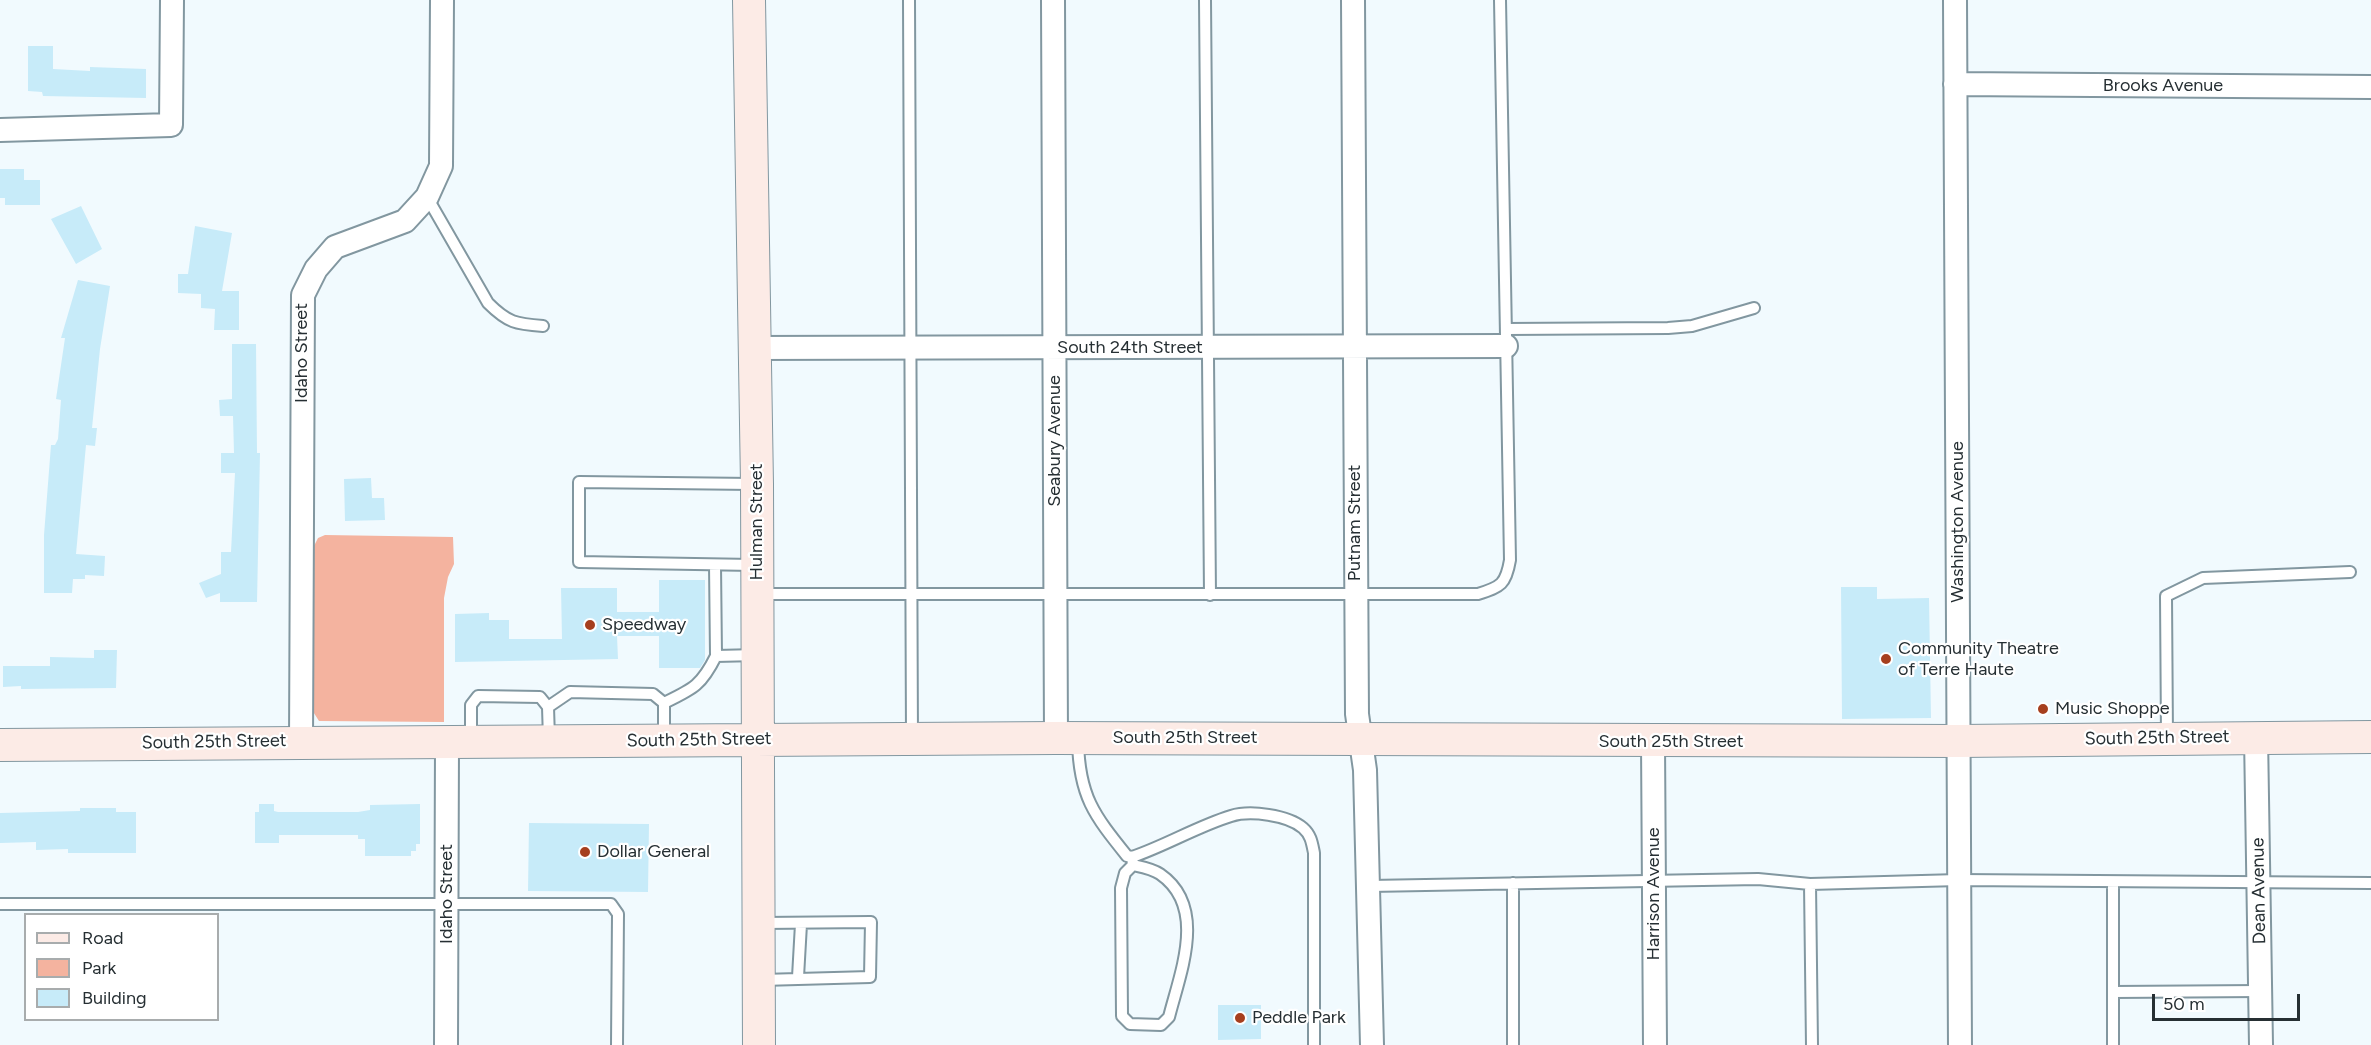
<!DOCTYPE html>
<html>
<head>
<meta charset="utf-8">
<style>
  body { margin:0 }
  #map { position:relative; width:2371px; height:1045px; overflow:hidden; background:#f1fafe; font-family:Figtree,sans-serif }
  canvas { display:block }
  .legend { position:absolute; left:24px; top:913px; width:195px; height:108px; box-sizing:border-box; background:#fff; border:2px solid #a8acad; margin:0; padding:8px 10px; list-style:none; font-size:18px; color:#262f33 }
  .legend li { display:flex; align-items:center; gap:12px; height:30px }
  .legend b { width:30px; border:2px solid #a8acad }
  .scale { position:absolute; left:2152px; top:994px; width:148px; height:27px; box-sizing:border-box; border:3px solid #262f33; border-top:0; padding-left:8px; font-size:18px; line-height:21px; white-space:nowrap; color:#262f33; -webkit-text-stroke:4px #fff; paint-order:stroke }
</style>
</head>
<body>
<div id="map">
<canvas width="2371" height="1045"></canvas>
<ul class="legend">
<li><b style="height:8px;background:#fcebe6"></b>Road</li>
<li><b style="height:16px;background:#f4b39f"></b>Park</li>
<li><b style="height:16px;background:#c7ebf9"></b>Building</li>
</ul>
<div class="scale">50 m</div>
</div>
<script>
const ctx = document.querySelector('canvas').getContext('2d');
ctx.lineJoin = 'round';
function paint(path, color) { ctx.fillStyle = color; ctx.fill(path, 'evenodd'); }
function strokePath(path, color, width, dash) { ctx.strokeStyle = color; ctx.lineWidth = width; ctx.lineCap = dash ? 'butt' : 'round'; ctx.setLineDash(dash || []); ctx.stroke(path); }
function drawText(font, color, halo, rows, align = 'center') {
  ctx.font = font + ' Figtree,sans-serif'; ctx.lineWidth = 4.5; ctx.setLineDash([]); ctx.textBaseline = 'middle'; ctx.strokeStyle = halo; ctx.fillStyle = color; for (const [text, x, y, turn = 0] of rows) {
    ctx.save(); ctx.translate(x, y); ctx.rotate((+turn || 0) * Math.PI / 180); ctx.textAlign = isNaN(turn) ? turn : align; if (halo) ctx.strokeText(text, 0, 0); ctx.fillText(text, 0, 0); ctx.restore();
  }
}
paint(new Path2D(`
  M325,535L453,537L454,564L448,577L444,598V722L319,721L312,710L314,546L318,538Z`), '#f4b39f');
paint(new Path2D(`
  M28,46H53V69L90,71V67L146,69V98L43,96L42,92L28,91Z
  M0,169H24V180H40V205H5V198H0Z
  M81,206L102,249L76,264L51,219Z
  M195,226L232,233L222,291H239V330H214L215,309L201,308V294L178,293V274H188Z
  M78,280L110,286L100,349L92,428H97L95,446L86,445L76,554L105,556L104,576L85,575V579H73L72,593H44V535L51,445H55L58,439L61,400L56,399L65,338H61Z
  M232,344H256L257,453H260L257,602H220V593L206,598L199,583L221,574V552H231L235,473H221V453H234L233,416H220L219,400L232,399Z
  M371,478L372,498H384L385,520L345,521L344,479Z
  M659,580H705V660L700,668H659V636H617L618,659L455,662V614L489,613V620H509V639H562L561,588H617V612H659Z
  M1841,587H1877V599L1929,598L1931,718L1842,719Z
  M94,650H117L116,688L21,689V686L3,687V666H50V657L94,658Z
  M259,804H274V811L278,812H358L370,810V805L420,804V844H416V851H411V856H365V839H358V835H279V843H255V812H259Z
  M80,808H116V812H136V853H68V849L36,850V842L0,843V813L80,811Z
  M529,823L649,824L648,892L528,891Z
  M1218,1005H1261V1039L1218,1040Z`), '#c7ebf9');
const lane = new Path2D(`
  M909,0L912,738
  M1205,0L1210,595
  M427,197L488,303C508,323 516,324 543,326
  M1506,329L1668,328L1692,326L1754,308
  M753,484L579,482V562L753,565
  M715,565L716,656L757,655
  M759,594H1478C1501,587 1506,584 1510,560L1500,0
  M664,703C693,689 701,686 716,656
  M548,707L570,692L653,694L664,703V738
  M2167,738L2166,596L2203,578L2350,572
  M471,739V705L478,696L540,697L548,707L549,739
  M1078,741C1079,796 1094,815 1127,856L1132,857L1133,865C1142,867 1153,869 1160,874C1208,907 1180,973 1169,1017L1161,1025L1130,1024L1122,1016L1121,888L1125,873L1133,865
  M1132,857C1165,846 1198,826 1231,816C1250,810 1288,815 1303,828C1311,835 1312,843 1314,853V1045
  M2113,882V1045
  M1810,884L1812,1045
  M1370,886L1758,879L1810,884L1959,880L2371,883
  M0,904H611L618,914L617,1045
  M798,977L801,924
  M762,980L870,977L871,922L762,923
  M2113,992L2261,991
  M1513,1045V883`);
const street = new Path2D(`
  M1053,0L1056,738
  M1353,0L1357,714L1365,770L1372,1045
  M1955,0L1960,1045
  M1955,84L2371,87
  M0,130L171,125L172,0
  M754,348L1506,346
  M2256,736L2261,1045
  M301,741L303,295L316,269L335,247L405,221L427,197L441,166L442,0
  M1653,742L1655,1045
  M446,1045L447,743`);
const secondary = new Path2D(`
  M749,0L757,484L759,1045
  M0,745L1056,738L1959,741L2371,737`);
strokePath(lane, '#8297a0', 14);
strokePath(street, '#8297a0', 26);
strokePath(secondary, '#8297a0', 34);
strokePath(lane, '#fff', 10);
strokePath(street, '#fff', 22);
strokePath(secondary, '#fcebe6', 32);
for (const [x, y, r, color] of [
  [590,625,6,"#a63f1e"],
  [1886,659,6,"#a63f1e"],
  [2043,709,6,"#a63f1e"],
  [585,852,6,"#a63f1e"],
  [1240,1018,6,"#a63f1e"]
]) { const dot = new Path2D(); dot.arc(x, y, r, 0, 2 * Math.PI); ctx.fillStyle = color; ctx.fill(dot); strokePath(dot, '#fff', 2); }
drawText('18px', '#262f33', '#fff', [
  ["Brooks Avenue",2163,86],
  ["South 24th Street",1130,348],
  ["Idaho Street",302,353,-90],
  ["Seabury Avenue",1055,441,-90],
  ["Hulman Street",757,522,-90],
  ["Washington Avenue",1958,522,-90],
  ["Putnam Street",1355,523,-90],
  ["South 25th Street",1185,738],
  ["South 25th Street",2157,738,-1],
  ["South 25th Street",699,740,-1],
  ["South 25th Street",214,742,-1],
  ["South 25th Street",1671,742],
  ["Dean Avenue",2259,891,-91],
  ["Idaho Street",447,894,-90],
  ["Harrison Avenue",1654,894,-90]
]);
drawText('18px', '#262f33', '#fff', [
  ["Speedway",602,625],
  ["Community Theatre",1898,649],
  ["of Terre Haute",1898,670],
  ["Music Shoppe",2055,709],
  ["Dollar General",597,852],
  ["Peddle Park",1252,1018]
], 'left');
</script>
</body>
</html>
